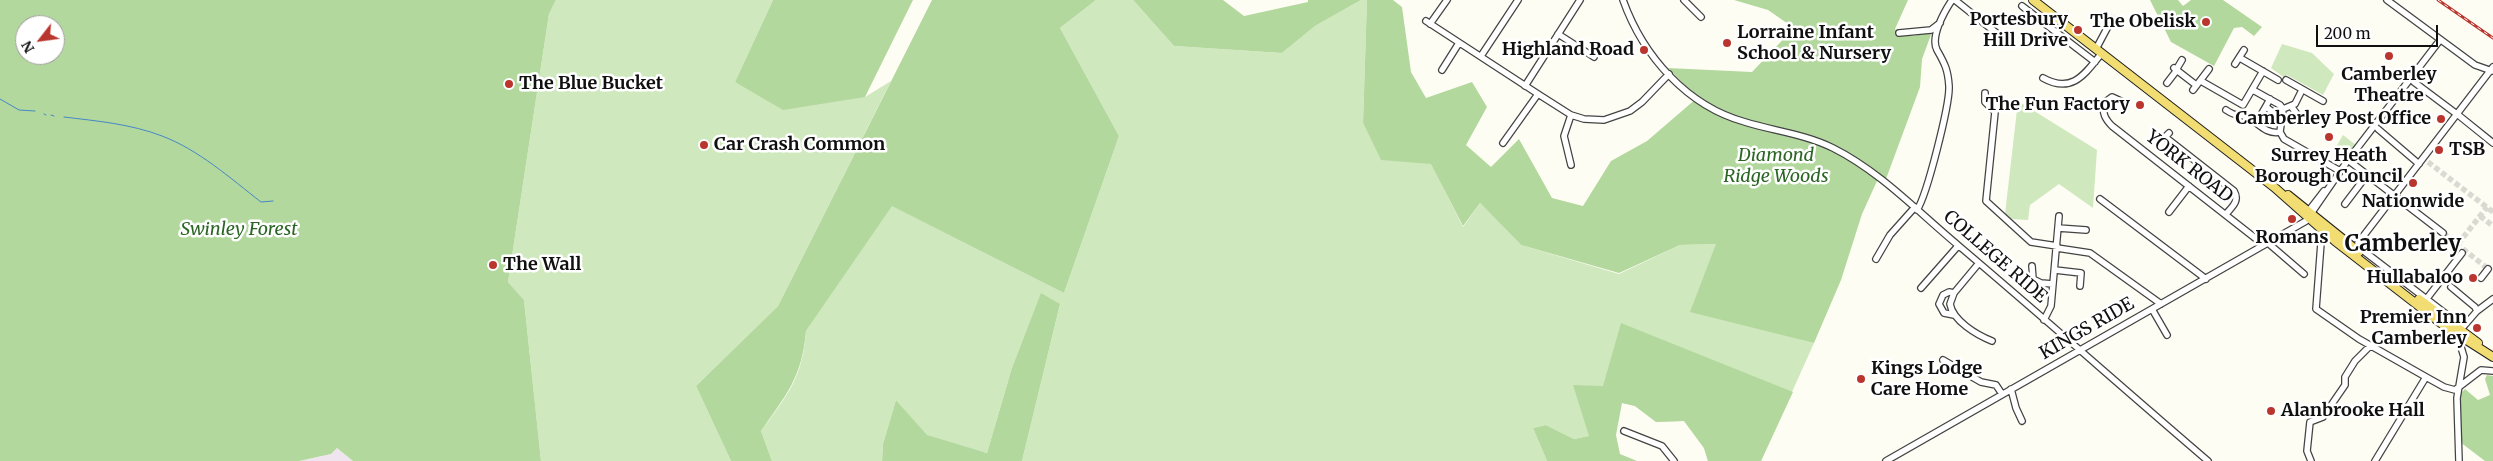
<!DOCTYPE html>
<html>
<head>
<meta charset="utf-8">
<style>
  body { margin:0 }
  #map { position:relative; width:2493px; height:461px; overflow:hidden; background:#fefdf4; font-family:Merriweather,serif }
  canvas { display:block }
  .north { position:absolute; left:15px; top:15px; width:50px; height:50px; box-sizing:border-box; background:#fff; border:1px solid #9f9f9f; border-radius:50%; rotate:240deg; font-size:14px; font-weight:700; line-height:20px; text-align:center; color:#101010 }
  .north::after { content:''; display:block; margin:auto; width:18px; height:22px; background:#b9352e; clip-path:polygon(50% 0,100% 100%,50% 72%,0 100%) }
  .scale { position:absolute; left:2316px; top:25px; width:122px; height:22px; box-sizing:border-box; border:2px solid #101010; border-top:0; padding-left:6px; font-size:15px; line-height:18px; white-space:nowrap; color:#101010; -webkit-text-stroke:4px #fff; paint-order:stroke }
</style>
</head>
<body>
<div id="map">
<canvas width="2493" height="461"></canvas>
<div class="north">N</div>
<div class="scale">200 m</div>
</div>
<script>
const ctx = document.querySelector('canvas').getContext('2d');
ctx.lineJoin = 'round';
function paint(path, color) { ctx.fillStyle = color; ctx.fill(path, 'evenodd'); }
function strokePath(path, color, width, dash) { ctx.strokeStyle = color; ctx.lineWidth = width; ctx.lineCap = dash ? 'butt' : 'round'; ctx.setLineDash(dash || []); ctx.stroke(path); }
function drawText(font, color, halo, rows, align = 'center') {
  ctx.font = font + ' Merriweather,serif'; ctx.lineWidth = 5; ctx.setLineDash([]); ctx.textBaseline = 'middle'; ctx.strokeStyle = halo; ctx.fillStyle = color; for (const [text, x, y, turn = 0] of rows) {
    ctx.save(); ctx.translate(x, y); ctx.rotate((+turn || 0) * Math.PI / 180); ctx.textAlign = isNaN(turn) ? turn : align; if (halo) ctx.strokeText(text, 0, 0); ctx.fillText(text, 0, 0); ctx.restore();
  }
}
paint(new Path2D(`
  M337,448L353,461H299L331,454Z`), '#eee5ee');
paint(new Path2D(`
  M556,0H773L735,82L865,97L891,81L778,306L696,386L731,461H541L524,300L508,282L549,14Z
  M1096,0H1133L1174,46L1282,53L1315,26L1361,0H1367L1363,123L1381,159L1431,163L1463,227L1480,203L1521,245L1619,274L1680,245L1717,244L1792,337L1814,343L1761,461H1708L1704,448L1684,421L1656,422L1635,406L1622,403L1589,436L1574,439L1546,425L1533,428L1547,461H1022L1060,304L1011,371L987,453L927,436L896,400L883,444L882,461H772L761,431C787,396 803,377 806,331L892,205L1064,293L1119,136L1060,28Z
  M2282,44L2312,53L2334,74L2323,95L2287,75L2285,78L2271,68Z
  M2018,101L2097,150L2093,208L2059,184L2030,205L2028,220L2010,219L2005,214Z
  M2343,135L2356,145L2347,154H2342L2336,147Z`), '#d0e8be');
paint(new Path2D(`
  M0,0H556L549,14L508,282L524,300L541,461H353L337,448L331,454L299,461H0ZM25,25H55V55H25Z
  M773,0H913L865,97L783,110L735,82Z
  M932,0H1096L1060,28L1119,136L1064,293L892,206L806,331C802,378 786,395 761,431L772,461H731L696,386L778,306Z
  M1133,0H1223L1244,16L1308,2V0H1361L1315,26L1282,53L1174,46Z
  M1367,0H1393L1402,7L1411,72L1426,98L1472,82L1487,107L1466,145L1491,167L1519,139L1552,198L1583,206L1611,161L1647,141L1697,98L1668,68L1752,72L1794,28L1768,10L1734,0H1908L1895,29L1899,35L1914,36L1932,32L1922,59L1920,87L1886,179L1877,181L1862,214L1841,280L1814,343L1690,312L1716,244L1680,245L1619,273L1521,245L1480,203L1463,226L1431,164L1381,160L1363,123Z
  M2150,0H2178L2183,6L2191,0H2223L2262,27L2254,36L2242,27L2234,28L2214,66L2171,42Z
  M1041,293L1060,304L1022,461H882L883,444L896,400L927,435L987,453L1011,371Z
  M1621,323L1793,392L1761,461H1708L1704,448L1684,421L1656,422L1635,406L1622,403L1616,435L1620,454L1637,461H1547L1533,428L1546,425L1574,439L1589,436L1573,385L1603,386Z
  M2487,375L2493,376V461H2485L2460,442L2459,395L2465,389L2478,400L2490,395L2485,379Z`), '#b3d89e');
strokePath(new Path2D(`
  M0,99L19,110L35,111
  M44,114L46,115
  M51,115L54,116
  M64,117C97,121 131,124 162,136C199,150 230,178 261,202L273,201`), '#4687c6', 1);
strokePath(new Path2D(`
  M2428,162L2493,212
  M2480,216L2493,226
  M2443,233L2487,268
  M2458,244L2487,207`), '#dad9d2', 5.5, [5.5, 3]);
const minor = new Path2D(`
  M1623,0C1643,56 1687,106 1745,122C1774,131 1805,134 1833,148C1881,172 1919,213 1959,246C2043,317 2125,390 2208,461
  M1684,0L1701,17
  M1955,0L2009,43
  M2387,0L2475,65L2492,71
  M2022,6L2095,62
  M1426,21L1538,94L1571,115L1584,119L1604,120L1630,111L1642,102L1669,74
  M1430,24L1447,0
  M1899,33L1931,30L1940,23
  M1558,34L1594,57
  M2096,49L2112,19
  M1481,56L1518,0
  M2240,58L2278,80
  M2235,64L2244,50
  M2174,68L2196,85
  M1442,70L1459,43
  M2176,70L2182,60
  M2043,78C2072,94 2084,75 2102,53
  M2286,80L2323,101
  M2201,81L2243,105L2263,71
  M2414,82L2454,112
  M2167,83L2177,70
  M1525,86L1580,0
  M2193,90L2209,69
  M2253,90L2280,105L2283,109L2280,132L2284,139L2340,171
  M1985,93V102L1995,112L1986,201L2031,242L2057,246
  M2125,103L2112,97L2104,103C2102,113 2105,119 2112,126L2264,245
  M2291,106L2302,121
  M2266,107L2277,115
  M2283,109L2295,104L2302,90
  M2226,110C2237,117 2235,114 2244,116C2257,120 2264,135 2280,132
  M2262,113L2270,99
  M2457,114L2493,143
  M2378,129L2419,164
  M2169,133L2165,137L2234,191C2240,201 2232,207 2226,214
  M1503,143L1538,94
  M2348,160L2443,233
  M1571,165L1564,136L1571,115
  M2100,199L2206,279
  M2345,204L2367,175
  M1917,210C1927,195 1950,104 1949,86C1948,70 1945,64 1937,50C1930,37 1944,12 1952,0
  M2169,212L2189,186
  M2307,213L2324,191
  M2058,228L2086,230
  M2268,243L2304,274
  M2321,243L2316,309L2359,339L2426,377
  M2057,248L2090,253L2161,304
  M1876,259L1890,235L1915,207
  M1979,263L1954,293L1950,304C1953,321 1977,335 1992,341
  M2032,266L2033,279L2041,283L2053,284
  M2055,270L2081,273L2080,286
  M2481,278L2488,269
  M2451,287L2475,307L2477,311
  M1921,288L1958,246
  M1954,293L1949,292L1943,295L1939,304L1944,313L1954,315
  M2428,297L2462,253
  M2152,309L2167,335
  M2044,320L2051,306L2059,216
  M2449,320L2446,314L2361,249L2358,243L2493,67
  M1943,360L1981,382L1996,385L2002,394
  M2011,389L2016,408L2022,421
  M1624,431L1662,446L1674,461
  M1886,461L2306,221L2348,160L2440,40
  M2311,461L2307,451L2310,422L2323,417L2345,385V377L2355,361L2370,346
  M2375,461L2426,377L2444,387L2455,390L2481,370L2493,371
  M2459,461L2457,398L2464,357L2457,334L2477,311L2493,299`);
const major = new Path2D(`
  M2033,0L2274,187L2335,241L2446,327L2493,357
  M2288,195L2359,252
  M2419,299L2478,343`);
strokePath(minor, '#434343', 8);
strokePath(major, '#212121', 10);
strokePath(minor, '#fff', 5.5);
strokePath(major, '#f1dd71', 8);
const rail = new Path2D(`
  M2438,0L2493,38`);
strokePath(rail, '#b9352e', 3);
strokePath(rail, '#fff', 1, [4]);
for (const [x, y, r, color] of [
  [2206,22,5,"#b9352e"],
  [2078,30,5,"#b9352e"],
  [1727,43,5,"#b9352e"],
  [1644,50,5,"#b9352e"],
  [2389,56,5,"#b9352e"],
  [509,84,5,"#b9352e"],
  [2140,105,5,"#b9352e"],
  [2441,119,5,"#b9352e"],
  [2329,137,5,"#b9352e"],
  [704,145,5,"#b9352e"],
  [2439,150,5,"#b9352e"],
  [2413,183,5,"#b9352e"],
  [2292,219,5,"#b9352e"],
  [493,265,5,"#b9352e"],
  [2473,278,5,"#b9352e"],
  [2477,328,5,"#b9352e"],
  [1861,379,5,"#b9352e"],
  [2271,411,5,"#b9352e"]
]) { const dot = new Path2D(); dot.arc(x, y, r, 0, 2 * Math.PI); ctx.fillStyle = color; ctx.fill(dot); strokePath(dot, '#fff', 2); }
drawText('bold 18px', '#101010', '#fff', [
  ["Portesbury",2068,20],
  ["Hill Drive",2068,41],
  ["The Obelisk",2196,22],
  ["Lorraine Infant",1737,33,"left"],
  ["School & Nursery",1737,54,"left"],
  ["Highland Road",1634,50],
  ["Camberley",2389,75,"center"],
  ["Theatre",2389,96,"center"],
  ["The Blue Bucket",519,84,"left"],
  ["The Fun Factory",2130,105],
  ["Camberley Post Office",2431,119],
  ["Car Crash Common",714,145,"left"],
  ["TSB",2449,150,"left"],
  ["Surrey Heath",2329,156,"center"],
  ["Borough Council",2329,177,"center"],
  ["Nationwide",2413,202,"center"],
  ["Romans",2292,238,"center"],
  ["The Wall",503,265,"left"],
  ["Hullabaloo",2463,278],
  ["Premier Inn",2467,318],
  ["Camberley",2467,339],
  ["Kings Lodge",1871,369,"left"],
  ["Care Home",1871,390,"left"],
  ["Alanbrooke Hall",2281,411,"left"]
], 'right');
drawText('italic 18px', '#2a6523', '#fff', [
  ["Diamond",1776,156],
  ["Ridge Woods",1776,177],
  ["Swinley Forest",239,230]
]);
drawText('18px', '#101010', '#fff', [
  ["YORK ROAD",2189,167,38],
  ["COLLEGE RIDE",1995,257,41],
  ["KINGS RIDE",2087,329,-30]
]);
drawText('bold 22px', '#101010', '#fff', [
  ["Camberley",2403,245]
]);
</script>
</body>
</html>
